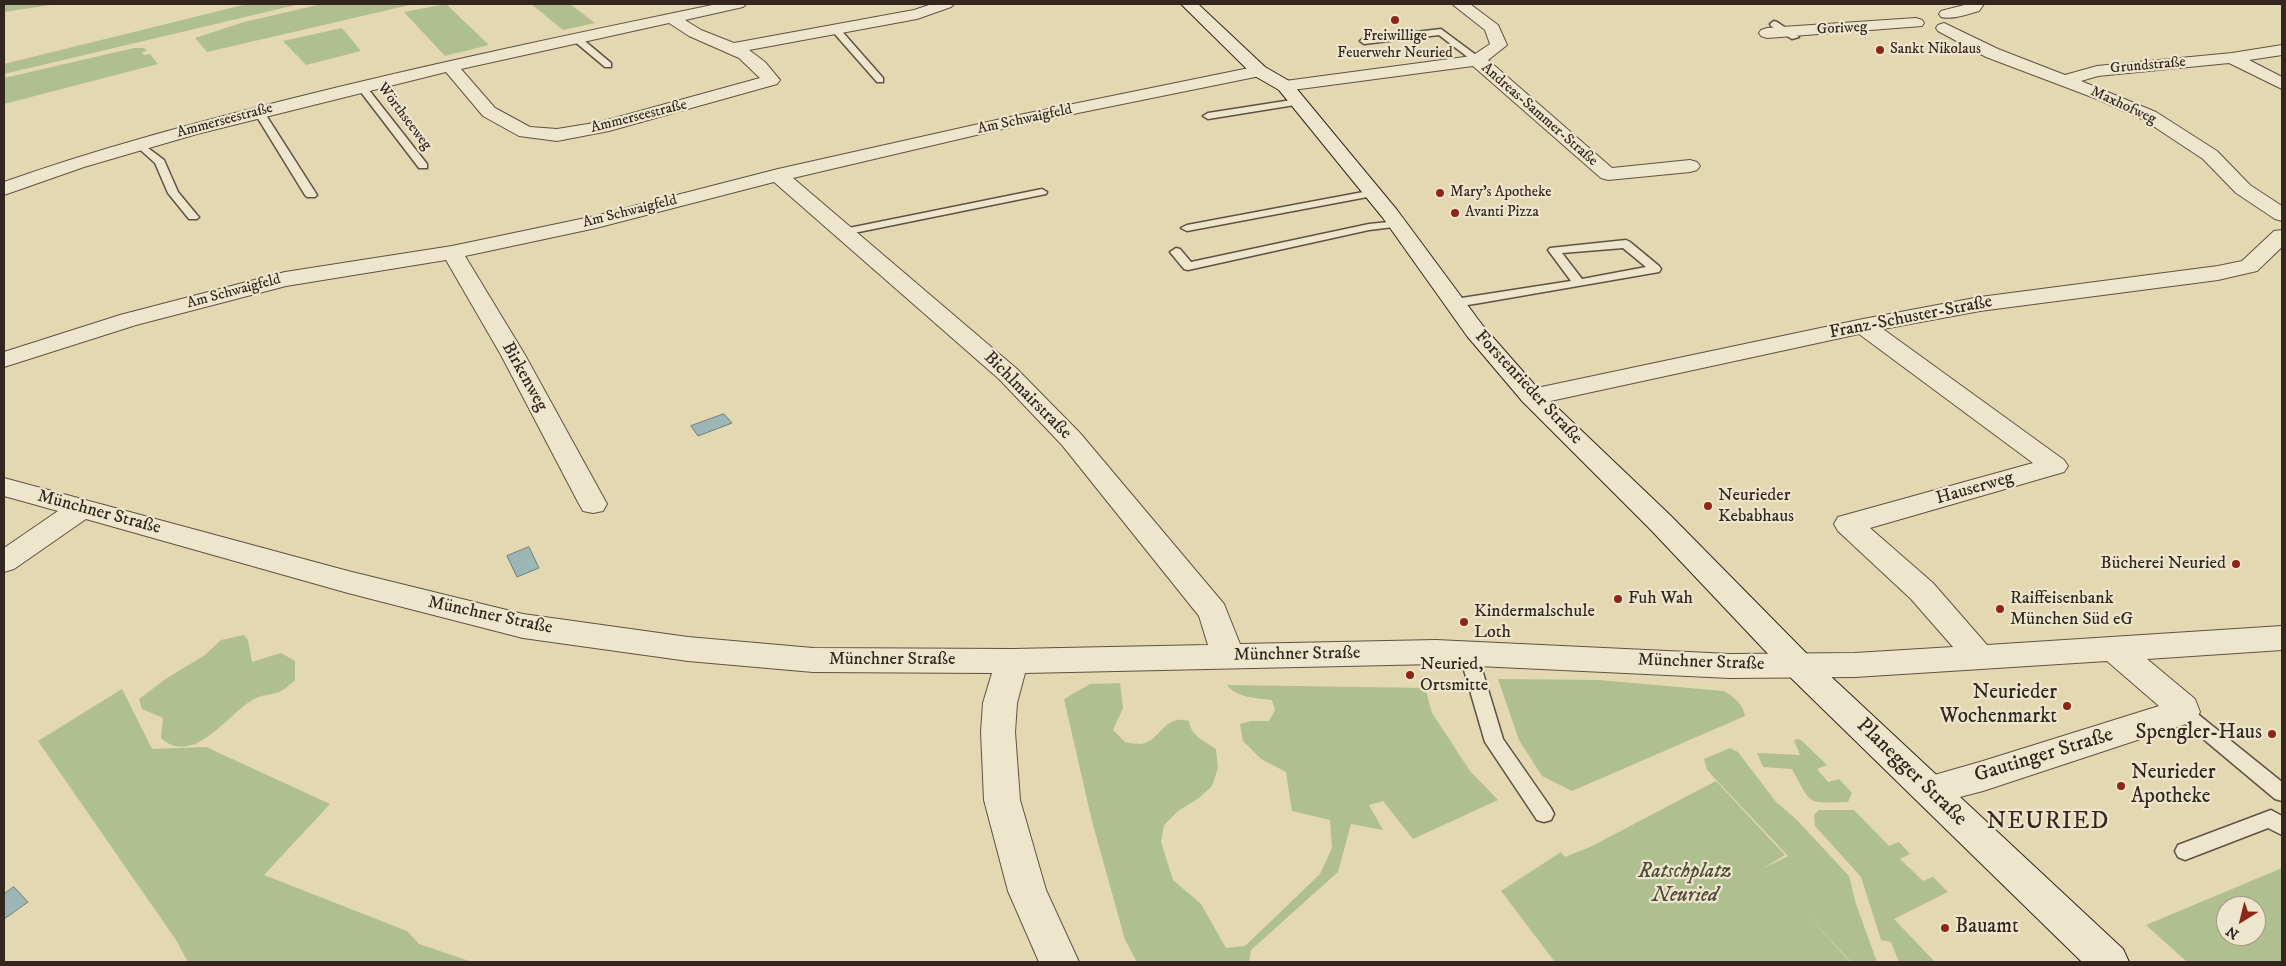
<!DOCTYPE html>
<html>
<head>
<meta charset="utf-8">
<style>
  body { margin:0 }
  #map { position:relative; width:2286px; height:966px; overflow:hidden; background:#e3d8b1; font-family:"IM FELL DW Pica",serif }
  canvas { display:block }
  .frame { position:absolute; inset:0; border:5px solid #33261f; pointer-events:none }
  .north { position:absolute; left:2216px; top:896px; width:50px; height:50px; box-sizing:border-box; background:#ede6cc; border:1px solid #a39987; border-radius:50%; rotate:216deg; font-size:14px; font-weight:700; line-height:20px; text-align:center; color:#33261f }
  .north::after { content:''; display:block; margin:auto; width:18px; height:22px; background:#8f2418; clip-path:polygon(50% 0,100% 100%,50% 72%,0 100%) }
</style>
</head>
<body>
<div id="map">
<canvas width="2286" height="966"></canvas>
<div class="frame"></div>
<div class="north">N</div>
</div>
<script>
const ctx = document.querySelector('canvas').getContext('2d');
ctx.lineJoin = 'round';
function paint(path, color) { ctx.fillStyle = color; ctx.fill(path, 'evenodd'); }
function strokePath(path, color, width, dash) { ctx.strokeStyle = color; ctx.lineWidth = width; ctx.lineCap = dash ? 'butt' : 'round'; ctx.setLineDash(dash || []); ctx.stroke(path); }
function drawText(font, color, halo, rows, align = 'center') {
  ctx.font = font + ' "IM FELL DW Pica",serif'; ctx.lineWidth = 4.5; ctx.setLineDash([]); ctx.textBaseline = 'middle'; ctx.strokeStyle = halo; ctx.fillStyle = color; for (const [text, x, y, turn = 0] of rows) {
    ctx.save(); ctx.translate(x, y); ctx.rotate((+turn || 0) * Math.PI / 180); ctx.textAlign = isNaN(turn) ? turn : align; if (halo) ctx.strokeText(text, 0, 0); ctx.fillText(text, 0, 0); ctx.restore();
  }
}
paint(new Path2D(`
  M4,4H57L4,12Z
  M247,4H300L4,74V64Z
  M322,4H414L207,52L195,38L244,22Z
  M446,4L489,45L445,56L404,12Z
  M531,4H570L595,23L563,30Z
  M342,28L361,51L306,65L283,41Z
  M134,48H144L147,51L142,52L144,55L150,54L158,64L4,104V78Z
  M244,635L248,640L252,662L281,653L295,661V680C290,684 283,692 276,693C269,695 261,695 254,699C229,712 194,768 161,738L163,718L142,709L139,699L167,678L205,655L221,640Z
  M1498,679L1599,680L1723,691C1732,695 1744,705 1745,716L1572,791L1542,776L1519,740Z
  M1120,683L1123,708L1113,730L1125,742C1130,743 1136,744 1141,744C1162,741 1162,714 1189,721C1191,736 1204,741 1216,749L1218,768L1212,786L1199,798L1178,811L1164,825L1161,842L1173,880L1201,904L1226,948L1245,946L1320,874L1332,848L1330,820L1292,811L1286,772L1261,759L1243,741L1240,724L1251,721H1269L1275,710L1272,700C1256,698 1237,698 1227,685L1425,688L1432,713L1470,771L1498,800L1413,839L1383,801L1369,805L1383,830L1351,824L1338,872L1251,950L1249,962H1137L1125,940L1092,821L1064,699L1090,684Z
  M122,689L152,749L206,747L330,804L264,875L407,931L419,944L472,962H188L176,940L38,741Z
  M1797,739L1801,740L1827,765L1817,769L1828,782L1839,779L1852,793L1848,802C1806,803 1812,806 1792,769L1763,767L1757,753L1800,755L1794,740Z
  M1730,748L1738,752L1776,802L1796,819L1849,876L1856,904L1877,962H1851L1801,908L1850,962H1555L1501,891L1561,852L1565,857L1590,847L1716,781L1785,855L1762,869L1788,856L1707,770L1704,759Z
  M1819,810H1854L1889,846L1899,842L1910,854L1900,859L1923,881L1933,877L1948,892L1894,919L1935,962H1899L1891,942L1881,940L1861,877L1815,826L1814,815Z
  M2282,868V962H2187L2146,925ZM2226,906H2256V936H2226Z`), '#b0bf8f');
const water = new Path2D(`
  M724,414L732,423L698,436L691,426Z
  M529,547L539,568L517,577L507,556Z
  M14,887L28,902L4,919V894Z`);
paint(water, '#9ab7b6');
strokePath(water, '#717d7a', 1);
const lane = new Path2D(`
  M1774,21L1777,22L1799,37L1792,39L1771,26L1770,24Z
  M833,28H839L883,78V82H877L833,32Z
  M1441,29L1480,58V62H1474L1439,35L1364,44L1360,41L1364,38Z
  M574,37H580L611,63V67H605L574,41Z
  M362,84L365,85L427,164V168H419L357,87Z
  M1298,99L1301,100V104L1208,119L1203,116L1208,113Z
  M259,109L264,112L317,195L315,197H307L305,195L254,112Z
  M140,142L164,160L178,192L197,215L199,217L197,219H189L168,193L155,163L135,145Z
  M1042,189L1047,192L1046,194L844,235L838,232L844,229Z
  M1374,190L1378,191L1379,193L1378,195L1187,231L1181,228L1187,225Z
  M1398,221L1402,222L1404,224L1402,226L1369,230L1188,270L1184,269L1170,252L1176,248L1180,249L1191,262L1369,224Z
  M1626,240L1630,242L1659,266L1661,269L1659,272L1480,303L1455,307L1449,303L1455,299L1571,281L1548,250L1550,248ZM1623,248L1646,267L1582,279L1562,253Z
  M1468,646L1474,648L1477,653L1503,739L1551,808L1554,814L1551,820L1544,822L1537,820L1485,742L1459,653L1462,648Z
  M2183,705L2189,707L2282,782V801L2275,799L2177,717L2174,712L2177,707Z
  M2271,810L2282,816V835L2268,828L2185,860L2178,857L2175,851L2178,845Z`);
const street = new Path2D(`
  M717,4H746L743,7L685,20L701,30L734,43L914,10L932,4H954L951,7L917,19L749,50L765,62L780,80L777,84L609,131L557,141L519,136L483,116L446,72L197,134L84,167L4,195V182C96,149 191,124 286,100C429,64 573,34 717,4ZM669,23L689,36L739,58L760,78L600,122L557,129L530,127L495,108L461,69Z
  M1452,4H1470L1498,25L1507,45L1488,60L1612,168L1690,160L1697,162L1700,166L1697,170L1690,172L1608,180L1601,178L1473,66L1285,91L1279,90L1276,86L1279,82L1285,81L1472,56L1490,44L1485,30Z
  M1968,4H1984L1979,11C1968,14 1953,20 1941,17L1939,14L1941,11Z
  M1916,18L1922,20L1924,23L1922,26L1767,38L1761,36L1759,33L1761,30L1767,28Z
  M1944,23L1998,49L2065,75L2097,66L2232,53L2282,45V55L2249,60L2282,77V89L2229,63L2098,76L2081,81L2156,112L2217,151L2250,185L2282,206V221L2275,219L2236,193L2203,159L2144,120L2097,99L1986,57L1938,31L1936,28L1938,25Z
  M1259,66L1265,67L1268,71L1265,75L1019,125L793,178L1017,369L1080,433L1224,604L1240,644L1436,640L1730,654L1855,653L1953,647L1911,599L1838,531L1834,524L1838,517L2033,463L1859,334L1532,405L1523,402L1519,397L1523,392L1532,389L1863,319L1980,297L2218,266L2242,261L2274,231L2282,230V247L2257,271L2218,280L1980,311L1883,329L2064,460L2068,466L2064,472L1870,528L1933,583L1987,645L2282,626V650L2147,659L2195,699L2200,712L2195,721L1983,791L1929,805L1917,800L1911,790L1917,780L1983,761L2159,706L2107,661L1855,677L1730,678L1436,664L1025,673L1017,703L1015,732L1020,800L1046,890L1079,962H1039L1008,891L984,800L981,732L983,703L992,673L813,672L688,661L523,638L348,593L86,519L14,569L4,572V548L58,511L4,496V478L348,571L523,614L688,637L813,648L1012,649L1208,645L1199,616L1062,445L999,379L774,182L596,228L465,256L525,355L607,504L603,511L593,513L583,511L579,504L501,355L446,260L286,286L136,325L4,367V352L120,315L285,272L452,246L595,216L778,169L1019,115Z`);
const secondary = new Path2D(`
  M1181,4H1198L1265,67L1291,82L1397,210L1483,326L1541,392L1671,516L1810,657L2123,949L2129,962H2082L1788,675L1651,530L1523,402L1467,336L1383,218L1279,90L1253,75Z`);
strokePath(lane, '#5f5244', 3);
strokePath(street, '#5f5244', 2);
strokePath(secondary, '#33261f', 2);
paint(lane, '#ede6cc');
paint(street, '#ede6cc');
paint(secondary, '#ede6cc');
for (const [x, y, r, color] of [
  [1395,20,5,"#8f2418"],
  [1880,50,5,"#8f2418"],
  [1440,193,5,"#8f2418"],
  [1455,213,5,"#8f2418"],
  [1708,506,5,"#8f2418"],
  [2236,564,5,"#8f2418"],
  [1618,599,5,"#8f2418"],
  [2000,609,5,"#8f2418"],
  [1464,622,5,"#8f2418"],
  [1410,675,5,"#8f2418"],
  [2067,706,5,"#8f2418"],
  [2272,734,5,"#8f2418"],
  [2121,786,5,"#8f2418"],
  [1945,928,5,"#8f2418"]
]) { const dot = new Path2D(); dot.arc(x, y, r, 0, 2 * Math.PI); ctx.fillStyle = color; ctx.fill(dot); strokePath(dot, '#ede6cc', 2); }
drawText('15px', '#33261f', '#ede6cc', [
  ["Goriweg",1842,29,-3],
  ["Grundstraße",2148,66,-5],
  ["Maxhofweg",2123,106,25],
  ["Andreas-Sammer-Straße",1539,115,41],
  ["Wörthseeweg",404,117,53],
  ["Ammerseestraße",639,117,-14],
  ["Am Schwaigfeld",1025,120,-12],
  ["Ammerseestraße",225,121,-15],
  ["Am Schwaigfeld",630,212,-14],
  ["Am Schwaigfeld",234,292,-15]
]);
drawText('15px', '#33261f', '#ede6cc', [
  ["Freiwillige",1395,37,"center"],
  ["Feuerwehr Neuried",1395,54,"center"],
  ["Sankt Nikolaus",1890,50],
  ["Mary's Apotheke",1450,193],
  ["Avanti Pizza",1465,213]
], 'left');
drawText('18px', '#33261f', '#ede6cc', [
  ["Franz-Schuster-Straße",1911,318,-11],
  ["Birkenweg",524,377,61],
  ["Forstenrieder Straße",1528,388,47],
  ["Bichlmairstraße",1027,396,45],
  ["Hauserweg",1975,489,-16],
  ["Münchner Straße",99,513,15],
  ["Münchner Straße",490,616,12],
  ["Münchner Straße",1297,655,-1],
  ["Münchner Straße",892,660],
  ["Münchner Straße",1701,663,2]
]);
drawText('18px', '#33261f', '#ede6cc', [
  ["Neurieder",1718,496],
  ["Kebabhaus",1718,517],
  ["Bücherei Neuried",2226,564,"right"],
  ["Fuh Wah",1628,599],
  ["Raiffeisenbank",2010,599],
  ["München Süd eG",2010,620],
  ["Kindermalschule",1474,612],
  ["Loth",1474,633],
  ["Neuried,",1420,665],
  ["Ortsmitte",1420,686]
], 'left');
drawText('21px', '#33261f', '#ede6cc', [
  ["Neurieder",2057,694],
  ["Wochenmarkt",2057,718],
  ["Spengler-Haus",2262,734],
  ["Neurieder",2131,774,"left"],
  ["Apotheke",2131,798,"left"],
  ["Bauamt",1955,928,"left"]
], 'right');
drawText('21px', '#33261f', '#ede6cc', [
  ["Gautinger Straße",2044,756,-17],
  ["Planegger Straße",1911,773,44]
]);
drawText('italic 21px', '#524c3b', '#ede6cc', [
  ["Ratschplatz",1685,873],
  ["Neuried",1685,897]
]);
ctx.letterSpacing = '1px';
drawText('24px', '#33261f', '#ede6cc', [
  ["NEURIED",2048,823]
]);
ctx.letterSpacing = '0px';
</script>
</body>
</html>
